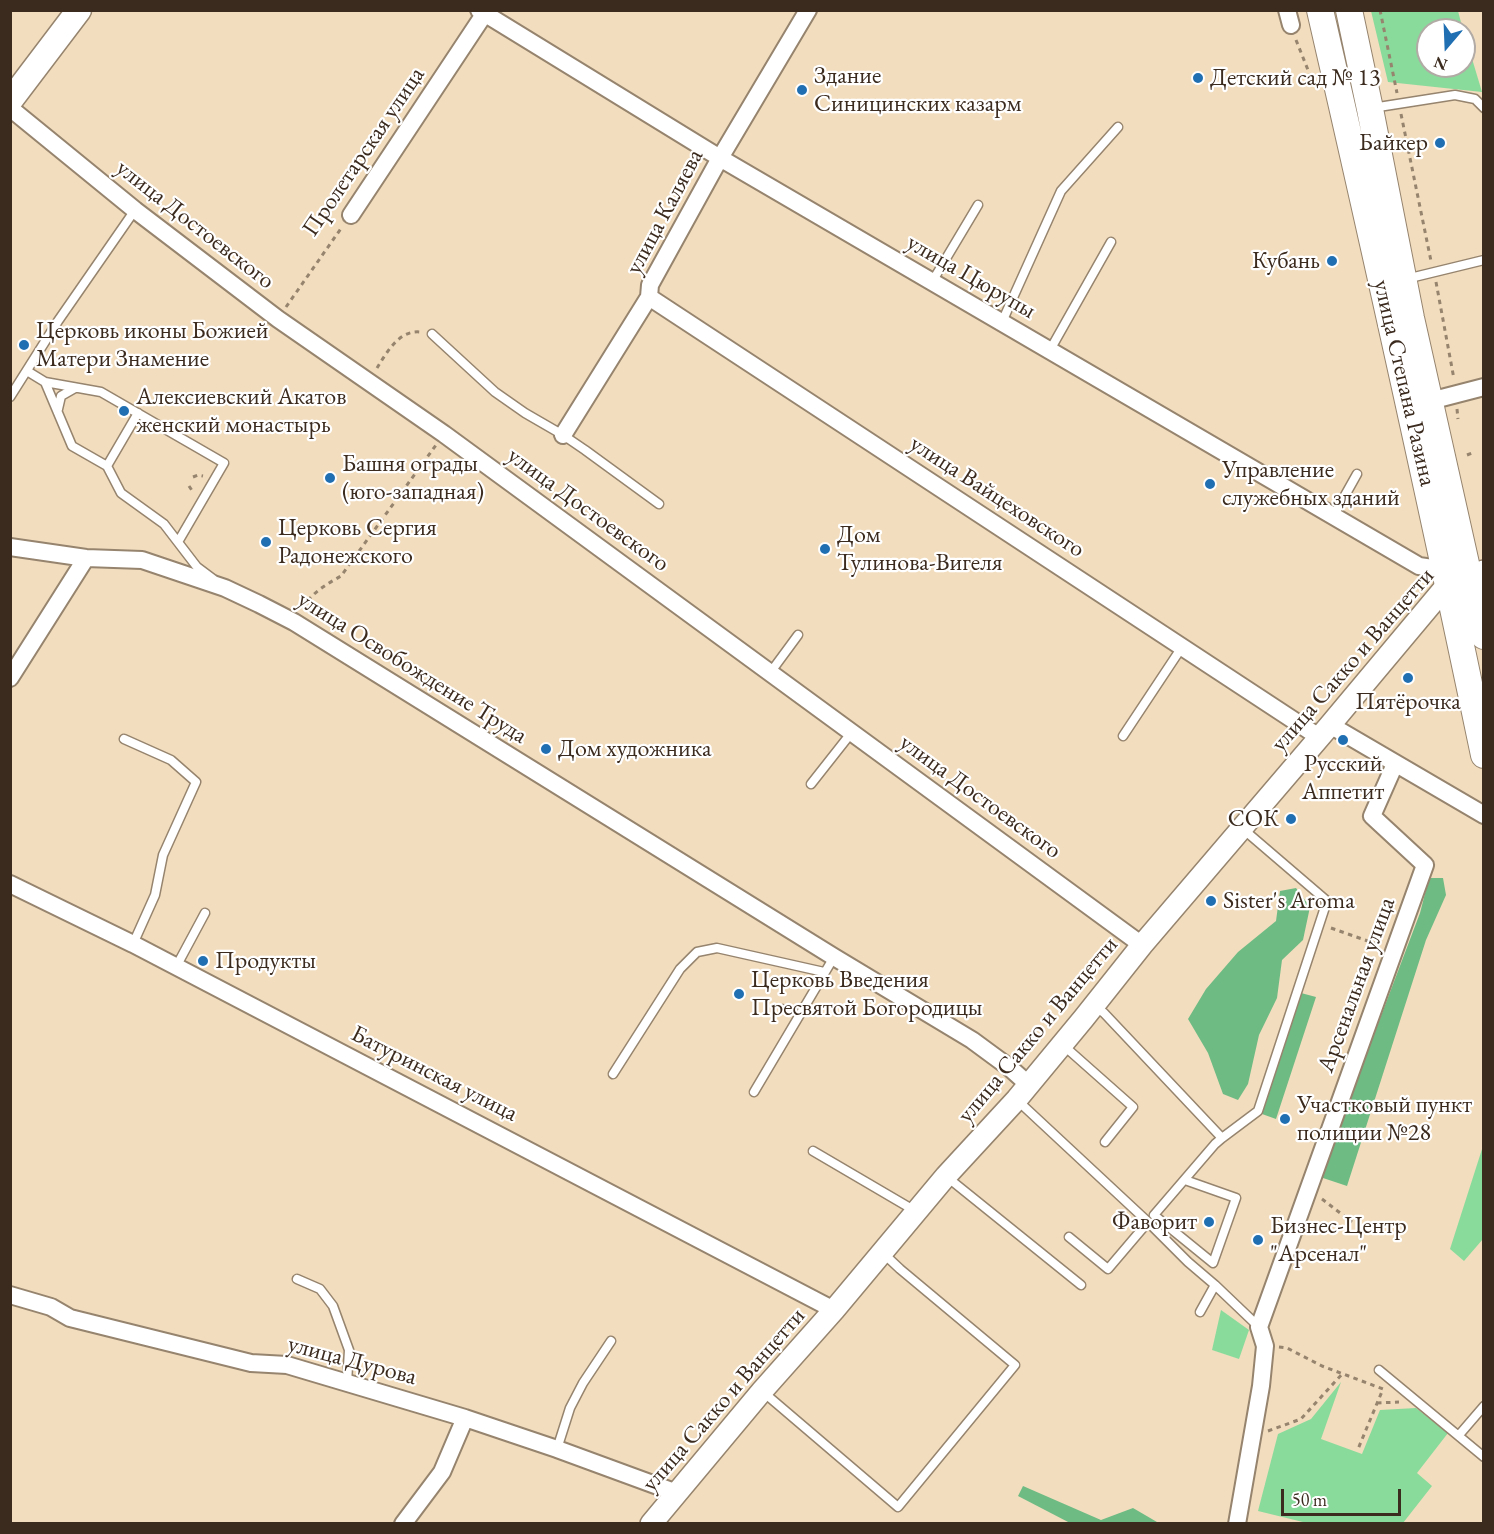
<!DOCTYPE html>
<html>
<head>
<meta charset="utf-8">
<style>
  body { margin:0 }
  #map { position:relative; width:1494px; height:1534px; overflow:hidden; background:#f2ddbe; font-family:"EB Garamond",serif }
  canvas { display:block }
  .frame { position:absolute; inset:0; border:12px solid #3b2a1e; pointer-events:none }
  .north { position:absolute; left:1416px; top:18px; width:60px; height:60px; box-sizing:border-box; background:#fff; border:2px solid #b1aaa5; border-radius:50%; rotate:199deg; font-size:16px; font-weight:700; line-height:24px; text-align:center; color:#3b2a1e }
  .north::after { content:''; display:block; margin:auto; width:21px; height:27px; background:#1f6fb2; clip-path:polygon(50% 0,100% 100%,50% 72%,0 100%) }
  .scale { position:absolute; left:1281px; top:1489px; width:120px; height:27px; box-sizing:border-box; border:3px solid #3b2a1e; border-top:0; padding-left:8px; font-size:18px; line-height:21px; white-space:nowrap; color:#3b2a1e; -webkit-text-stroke:4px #fff; paint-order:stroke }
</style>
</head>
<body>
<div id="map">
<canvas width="1494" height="1534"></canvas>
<div class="frame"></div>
<div class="north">N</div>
<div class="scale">50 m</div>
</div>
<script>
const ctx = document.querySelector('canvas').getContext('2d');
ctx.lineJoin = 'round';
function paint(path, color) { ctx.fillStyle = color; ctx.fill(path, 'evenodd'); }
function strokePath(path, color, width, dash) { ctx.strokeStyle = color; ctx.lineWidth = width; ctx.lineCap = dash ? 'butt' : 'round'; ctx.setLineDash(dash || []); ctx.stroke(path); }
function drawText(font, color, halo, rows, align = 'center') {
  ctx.font = font + ' "EB Garamond",serif'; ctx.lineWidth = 4.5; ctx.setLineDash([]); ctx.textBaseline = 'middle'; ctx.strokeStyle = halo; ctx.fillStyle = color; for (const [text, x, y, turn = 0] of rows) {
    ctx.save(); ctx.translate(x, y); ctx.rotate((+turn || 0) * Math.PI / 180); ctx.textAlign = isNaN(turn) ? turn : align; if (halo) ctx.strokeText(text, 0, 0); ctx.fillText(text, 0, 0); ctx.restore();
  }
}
paint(new Path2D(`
  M1371,11H1458L1463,30H1428V66H1464V32L1482,92L1388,82Z
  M1483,1146V1239L1464,1261L1450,1249Z
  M1221,1310L1249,1330L1239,1359L1212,1350Z
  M1341,1382L1321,1439L1362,1454L1380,1410L1416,1408L1448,1433L1417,1473L1432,1486L1403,1523H1307L1258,1511L1278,1434L1311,1419Z`), '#89db9c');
paint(new Path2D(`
  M1429,878H1443L1446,895L1426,940L1347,1186L1320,1177L1420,913Z
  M1296,888L1310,907L1303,940L1282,960L1277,998L1259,1035L1248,1084L1238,1100L1223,1094L1208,1053L1188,1019L1206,989L1238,952L1276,921L1280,891Z
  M1301,993L1316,997L1276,1119L1262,1114Z
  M1023,1486L1101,1520L1133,1508L1157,1522V1523H1070L1018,1496Z`), '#6ebb84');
const service = new Path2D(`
  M1372,108L1455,95L1475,99L1484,108
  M1406,279L1484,260
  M932,282L978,205
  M1002,322L1061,191L1118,127
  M432,334L495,392L525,413L563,435L585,450L659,504
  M1050,350L1111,242
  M27,371L45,382L72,446L107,466L121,493L164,524L197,567L213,579
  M45,382L101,392L224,463L178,542
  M10,397L58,321L135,210
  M58,409L61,396L75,388
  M107,466L138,413
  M1334,515L1357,474
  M770,673L798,635
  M1123,736L1182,647
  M124,739L171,760L196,782L163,855L155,895L133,944
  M811,784L852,732
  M176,967L205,913
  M1095,1006L1104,1013L1222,1138L1258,1111L1327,901L1243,829
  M1063,1045L1133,1107L1105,1142
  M613,1074L680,969L697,952L717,948L824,972
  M754,1092L834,957
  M1017,1100L1148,1222L1188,1262L1215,1285L1259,1327
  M813,1151L917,1212
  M947,1177L1081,1285
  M1185,1180L1236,1198L1213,1263L1154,1215L1215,1144L1222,1138
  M1069,1237L1108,1269L1148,1222
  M297,1279L320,1289L333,1306L349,1350L347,1383
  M1200,1312L1215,1285
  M1379,1370L1484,1457
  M762,1391L898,1507L1015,1365L900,1269L883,1253
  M1459,1435L1484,1406
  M557,1449L570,1408L583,1383L611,1341`);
const minor = new Path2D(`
  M479,10L720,158L1419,566L1446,570
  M1287,10L1291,25
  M10,108L135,210L278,319L444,434L1142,945
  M351,215L487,10
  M649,297L1319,737
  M1430,401L1484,387
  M563,435L649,297L650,285L720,158L808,10
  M10,547L86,558L142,560L225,588L259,604L294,622L834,957L972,1040L1010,1068L1029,1085
  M10,678L86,558
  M1330,725L1484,815
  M10,884L133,944L834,1310
  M10,1295L51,1307L70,1318L251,1363L287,1365L465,1418L557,1449L677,1493
  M403,1524L442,1472L465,1418
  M1237,1524L1261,1386L1265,1346L1259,1327L1425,865L1372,816L1395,764`);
const tertiary = new Path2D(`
  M651,1524L762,1391L834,1310L946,1176L1017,1099L1084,1018L1142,945L1330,725L1448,584L1484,571`);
const secondary = new Path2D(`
  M10,101L79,10`);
const primary = new Path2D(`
  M1320,10C1377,258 1432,506 1484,755
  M1349,10L1370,109L1411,318L1469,577L1484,636`);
strokePath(service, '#96846e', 11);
strokePath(minor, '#96846e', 20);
strokePath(tertiary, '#96846e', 24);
strokePath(secondary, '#96846e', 27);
strokePath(primary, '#96846e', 28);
strokePath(new Path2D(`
  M1380,10L1397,93
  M1296,40L1316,90
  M1401,114L1431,261
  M1436,282L1454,379
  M286,307L342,227
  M377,368C387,352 399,330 420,332
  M1457,409L1458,419
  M1467,455L1472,453
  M193,477L198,475L203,476
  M189,486L193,492
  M303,608C311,593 327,584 341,576L436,445
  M1331,928L1379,945
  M782,1005L791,1007
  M1322,1199L1352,1222
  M1279,1347L1287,1348L1322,1366L1383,1389L1358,1449
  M1377,1403L1399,1402
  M1268,1431L1301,1419L1343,1373`), '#96846e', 3, [4.5, 4.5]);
strokePath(service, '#fff', 8);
strokePath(minor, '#fff', 16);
strokePath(tertiary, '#fff', 21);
strokePath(secondary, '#fff', 24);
strokePath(primary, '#fff', 26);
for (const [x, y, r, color] of [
  [1198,78,6,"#1f6fb2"],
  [802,90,6,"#1f6fb2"],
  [1440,143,6,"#1f6fb2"],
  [1332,261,6,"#1f6fb2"],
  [24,345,6,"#1f6fb2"],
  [124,411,6,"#1f6fb2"],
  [330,478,6,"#1f6fb2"],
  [1210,484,6,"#1f6fb2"],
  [266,542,6,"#1f6fb2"],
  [825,549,6,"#1f6fb2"],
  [1408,678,6,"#1f6fb2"],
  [1343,740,6,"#1f6fb2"],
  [546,749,6,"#1f6fb2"],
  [1291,819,6,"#1f6fb2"],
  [1211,901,6,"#1f6fb2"],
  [203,961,6,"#1f6fb2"],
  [739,994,6,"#1f6fb2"],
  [1285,1119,6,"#1f6fb2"],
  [1209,1222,6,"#1f6fb2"],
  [1258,1240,6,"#1f6fb2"]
]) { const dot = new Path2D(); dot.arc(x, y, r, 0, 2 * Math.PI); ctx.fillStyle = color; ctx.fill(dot); strokePath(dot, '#fff', 2); }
drawText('24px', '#3b2a1e', '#fff', [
  ["Здание",814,76],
  ["Синицинских казарм",814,104],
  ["Детский сад № 13",1210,78],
  ["Байкер",1428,143,"right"],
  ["Кубань",1320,261,"right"],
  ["Церковь иконы Божией",36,331],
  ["Матери Знамение",36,359],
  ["Алексиевский Акатов",136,397],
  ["женский монастырь",136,425],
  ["Башня ограды",342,464],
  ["(юго-западная)",342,492],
  ["Управление",1222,470],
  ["служебных зданий",1222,498],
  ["Церковь Сергия",278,528],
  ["Радонежского",278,556],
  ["Дом",837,535],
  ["Тулинова-Вигеля",837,563],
  ["Пятёрочка",1408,702,"center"],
  ["Дом художника",558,749],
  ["Русский",1343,764,"center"],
  ["Аппетит",1343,792,"center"],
  ["СОК",1279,819,"right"],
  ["Sister's Aroma",1223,901],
  ["Продукты",215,961],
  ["Церковь Введения",751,980],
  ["Пресвятой Богородицы",751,1008],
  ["Участковый пункт",1297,1105],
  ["полиции №28",1297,1133],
  ["Фаворит",1197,1222,"right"],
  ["Бизнес-Центр",1270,1226],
  ["\"Арсенал\"",1270,1254]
], 'left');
drawText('24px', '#3b2a1e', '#fff', [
  ["Пролетарская улица",364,152,-56],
  ["улица Каляева",665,212,-62],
  ["улица Достоевского",195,225,38],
  ["улица Цюрупы",971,277,30],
  ["улица Степана Разина",1404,383,77],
  ["улица Вайцеховского",997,497,33],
  ["улица Достоевского",588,510,36],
  ["улица Сакко и Ванцетти",1353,660,-49],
  ["улица Освобождение Труда",412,668,32],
  ["улица Достоевского",980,797,36],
  ["Арсенальная улица",1357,985,-70],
  ["улица Сакко и Ванцетти",1038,1030,-50],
  ["Батуринская улица",434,1074,27],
  ["улица Дурова",352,1361,15],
  ["улица Сакко и Ванцетти",724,1400,-49]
]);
</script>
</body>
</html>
